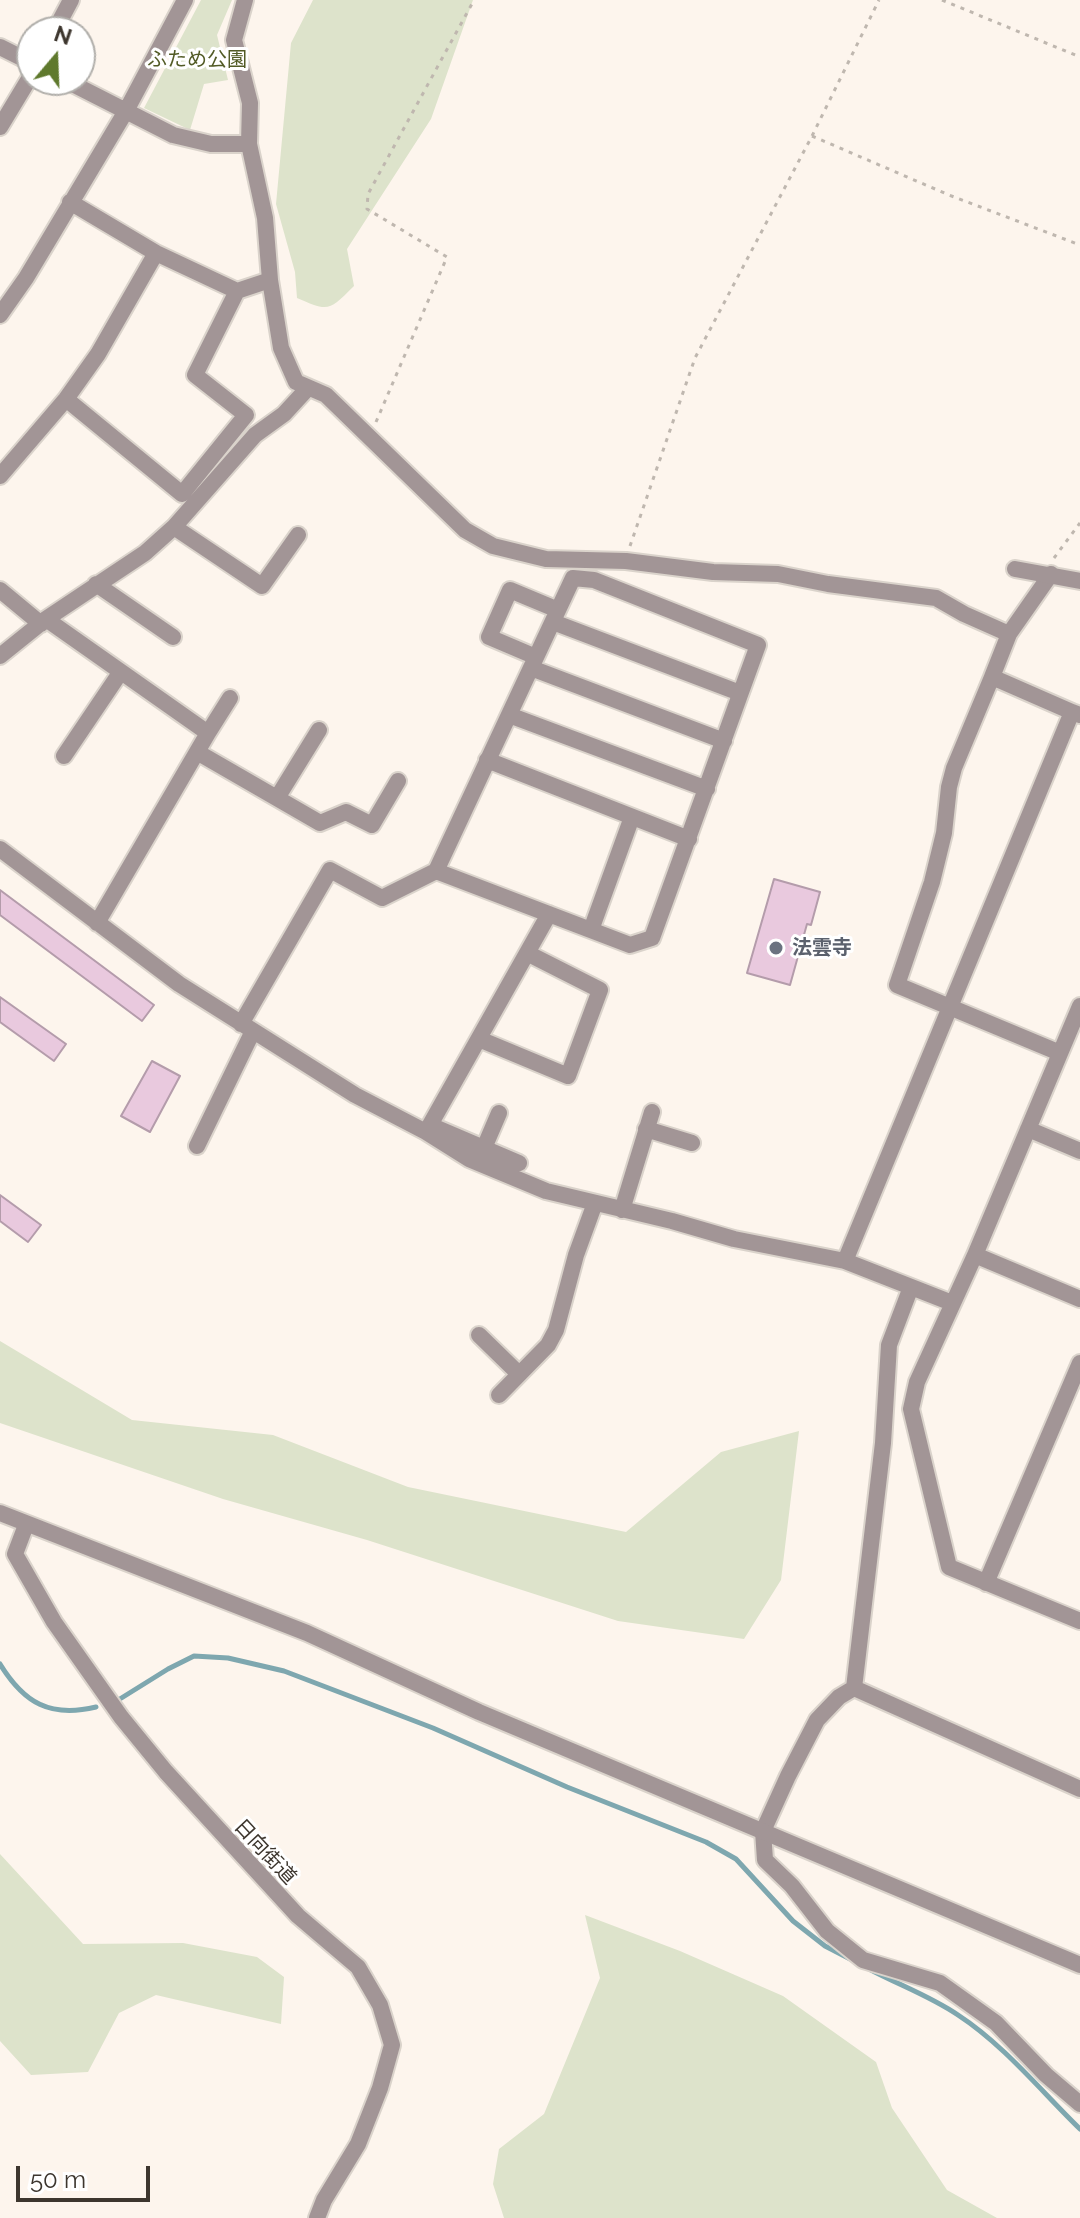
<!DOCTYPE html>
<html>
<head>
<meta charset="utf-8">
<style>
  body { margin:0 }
  #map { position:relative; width:1080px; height:2218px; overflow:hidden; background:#fdf5ed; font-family:Raleway,sans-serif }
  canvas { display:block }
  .north { position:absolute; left:16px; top:16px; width:80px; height:80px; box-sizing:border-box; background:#fff; border:2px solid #b1afab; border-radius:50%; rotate:19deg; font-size:22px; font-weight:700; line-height:32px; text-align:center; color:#3d362e }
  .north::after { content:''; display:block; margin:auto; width:28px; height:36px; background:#5f792d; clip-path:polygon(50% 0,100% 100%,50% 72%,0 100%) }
  .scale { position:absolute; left:16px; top:2166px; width:134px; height:36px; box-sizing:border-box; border:4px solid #3d362e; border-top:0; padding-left:10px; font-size:24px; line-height:28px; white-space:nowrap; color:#3d362e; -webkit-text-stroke:6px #fff; paint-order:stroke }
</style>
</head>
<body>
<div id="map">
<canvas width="1080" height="2218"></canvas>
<div class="north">N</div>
<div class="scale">50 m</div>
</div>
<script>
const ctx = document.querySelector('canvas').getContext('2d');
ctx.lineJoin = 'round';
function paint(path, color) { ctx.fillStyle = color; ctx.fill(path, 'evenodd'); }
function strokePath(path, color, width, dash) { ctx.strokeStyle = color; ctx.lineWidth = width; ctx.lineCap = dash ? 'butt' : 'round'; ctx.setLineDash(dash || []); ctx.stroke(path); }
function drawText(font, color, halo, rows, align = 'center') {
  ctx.font = font + ' Raleway,"Noto Sans JP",sans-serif'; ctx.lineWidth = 6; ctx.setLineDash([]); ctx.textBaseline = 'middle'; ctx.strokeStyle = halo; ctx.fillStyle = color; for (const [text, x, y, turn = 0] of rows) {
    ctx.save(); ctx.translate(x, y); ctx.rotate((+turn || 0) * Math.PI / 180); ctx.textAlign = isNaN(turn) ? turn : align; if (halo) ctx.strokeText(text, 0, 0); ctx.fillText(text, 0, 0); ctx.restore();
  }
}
paint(new Path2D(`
  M201,0H232L217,35L228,80L204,84L190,130L144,108Z
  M313,0H473L431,119L347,249L354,286C329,311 329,312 297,298L295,272L276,204L291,43Z
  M0,1341L132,1420L273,1435L408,1487L626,1532L721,1452L799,1431L781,1580L744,1639L618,1621L367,1540L223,1499L0,1423Z
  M0,1854L83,1944L183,1943L257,1957L284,1977L281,2024L156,1995L119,2013L88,2072L31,2075L0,2041Z
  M585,1915L680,1951L783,1996L876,2062L892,2108L947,2190L997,2218H504L493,2184L499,2149L544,2114L600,1978Z`), '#dde3cb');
strokePath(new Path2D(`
  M0,1664C24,1703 50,1718 96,1707
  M115,1702L168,1669L194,1656L228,1658L284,1671L433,1728L567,1787L706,1842L736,1859L793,1921L825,1946L854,1961
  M869,1969C899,1985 930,1996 958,2015C1004,2045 1041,2091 1080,2129`), '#7ea7af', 5);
const building = new Path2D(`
  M774,879L820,892L811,925L807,924L790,985L747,973Z
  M0,890L154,1005L142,1021L0,915Z
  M0,997L66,1044L54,1061L0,1022Z
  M152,1061L180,1076L150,1132L121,1116Z
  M0,1195L41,1225L28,1242L0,1221Z`);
paint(building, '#e9c9de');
strokePath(building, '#b49cab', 2);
const minor = new Path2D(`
  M245,0L234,40L250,103L249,144L265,218L270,280L281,348L296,382L326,395L465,530L493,546L546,559L626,561L713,572L778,574L828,584L936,598L964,614L1009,634
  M54,32L71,0
  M0,47L32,63
  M65,80L173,135L211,144H249
  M0,127L32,74
  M70,202L156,253L237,291L270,280
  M0,315L26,278L126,111L185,0
  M66,399L182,494L246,415L195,375L237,291
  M0,476L66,399L98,354L156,253
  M174,527L262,586L298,535
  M1051,574L1009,634L992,677L1072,712
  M96,584L173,637
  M0,590L41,624
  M46,619L208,733L97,923
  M553,622L740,693
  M0,656L46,619L145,553L174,527L255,435L284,414L307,389
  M536,657L489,637L510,590L558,610
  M531,668L724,741
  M992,677L954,768L949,787L944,833L932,882L897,985L1060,1053
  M509,715L707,789
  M208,733L230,698
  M197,752L320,823L346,812L372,825L398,781
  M64,756L120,673
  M487,760L689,839
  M277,798L319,730
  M0,849L179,984L355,1095L426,1132L469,1159L546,1191L672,1221L734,1239L845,1261L952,1303
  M591,930L632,817
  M241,1024L330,870L382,898L436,871L573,578L594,580L758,645L652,938L630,945L436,871
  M479,1039L568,1076L600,990L527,953
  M430,1125L519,1163
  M646,1129L692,1143
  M1028,1129L1080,1151
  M426,1132L549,914
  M197,1146L253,1031
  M484,1148L499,1113
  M622,1210L652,1112
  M975,1255L1080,1006
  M845,1261L1072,712L1080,715
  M911,1287L889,1345L883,1443L854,1688L839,1697L817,1720L788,1776L763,1831L765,1860L792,1886L827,1931L863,1960L940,1983L996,2023L1046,2075L1080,2104
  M1080,1299L975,1255L917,1382L911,1409L949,1567L1080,1621
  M479,1335L519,1374
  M499,1395L548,1345L556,1330L576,1255L595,1203
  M986,1583L1080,1363
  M854,1688L1080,1789`);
const tertiary = new Path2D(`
  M1015,569L1080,581
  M0,1513L307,1633L479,1712L1080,1965
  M26,1525L15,1554L54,1622L121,1717L166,1772L298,1916L358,1967L380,2005L392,2045L380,2088L358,2144L324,2200L317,2218`);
strokePath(minor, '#dad3cb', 20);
strokePath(tertiary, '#dad3cb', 20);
strokePath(new Path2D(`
  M942,0L1080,57
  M812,136L949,195L1080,245
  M376,422L447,257L367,209L368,194L474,0
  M630,546L695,358L812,136L879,0
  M1054,558L1080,523`), '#bfb7af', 3, [4, 6]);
strokePath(minor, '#a29596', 16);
strokePath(tertiary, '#a29596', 16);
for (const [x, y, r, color] of [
  [776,948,8,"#6b7280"]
]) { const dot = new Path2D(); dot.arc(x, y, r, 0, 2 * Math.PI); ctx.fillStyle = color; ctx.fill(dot); strokePath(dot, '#fff', 3); }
drawText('20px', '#525b26', '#fff', [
  ["ふため公園",197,60]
]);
drawText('bold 20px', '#5b616d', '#fff', [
  ["法雲寺",792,948]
], 'left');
drawText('20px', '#3d362e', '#fff', [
  ["日向街道",265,1852,47]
]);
</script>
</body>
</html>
